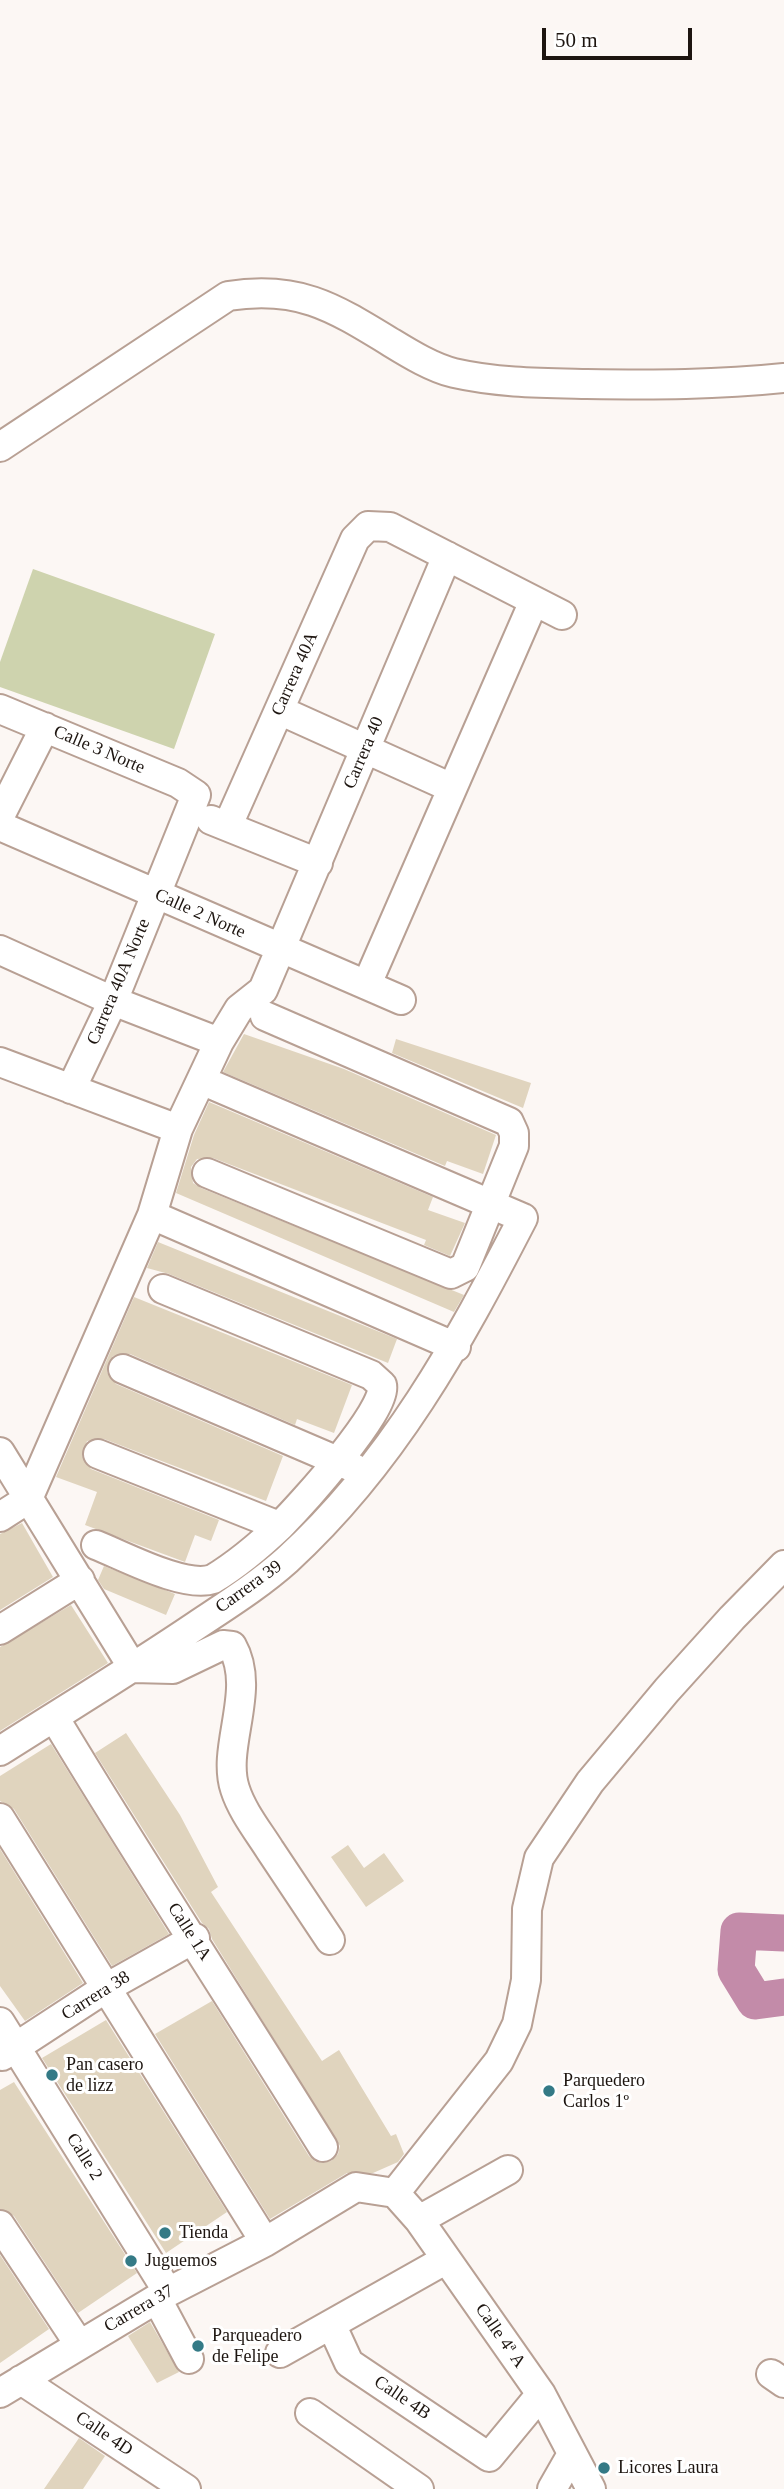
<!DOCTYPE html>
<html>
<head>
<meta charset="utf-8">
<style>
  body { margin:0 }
  #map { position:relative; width:784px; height:2489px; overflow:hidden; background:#fcf7f4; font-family:Georgia,serif }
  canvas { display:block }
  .scale { position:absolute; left:542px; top:28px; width:150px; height:32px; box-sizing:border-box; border:4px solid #1d1510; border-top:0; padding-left:9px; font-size:21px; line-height:24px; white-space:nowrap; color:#1d1510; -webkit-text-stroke:5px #fff; paint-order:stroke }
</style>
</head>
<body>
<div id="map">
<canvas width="784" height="2489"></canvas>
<div class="scale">50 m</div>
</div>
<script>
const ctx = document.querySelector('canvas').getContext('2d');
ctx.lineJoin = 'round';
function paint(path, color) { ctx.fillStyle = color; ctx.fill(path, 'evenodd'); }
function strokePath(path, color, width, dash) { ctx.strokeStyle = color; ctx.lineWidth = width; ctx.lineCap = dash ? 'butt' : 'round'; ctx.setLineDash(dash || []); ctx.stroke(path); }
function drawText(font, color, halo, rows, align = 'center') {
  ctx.font = font + ' Georgia,serif'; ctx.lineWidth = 6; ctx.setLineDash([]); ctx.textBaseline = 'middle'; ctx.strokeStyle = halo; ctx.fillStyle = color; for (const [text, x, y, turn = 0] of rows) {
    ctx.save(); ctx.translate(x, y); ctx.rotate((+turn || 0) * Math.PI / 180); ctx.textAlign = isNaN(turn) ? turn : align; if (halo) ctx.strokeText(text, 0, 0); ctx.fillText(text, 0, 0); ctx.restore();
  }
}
paint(new Path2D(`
  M33,569L215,634L174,749L0,687V662Z`), '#ced3ae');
strokePath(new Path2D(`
  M784,1933L739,1931L736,1970L755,2001L784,1997`), '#c38ba9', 37);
paint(new Path2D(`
  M244,1034L344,1069L496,1135L483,1174L447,1161L445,1166L223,1072Z
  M396,1039L531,1083L523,1108L392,1053Z
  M209,1102L433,1197L428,1210L465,1223L450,1256L424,1245L426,1240L213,1158L197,1159L191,1167L193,1183L201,1188L464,1295L454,1312L176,1193L194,1135Z
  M158,1242L397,1339L388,1363L169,1274L147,1268Z
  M134,1297L352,1385L334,1433L297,1419L295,1425L130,1354L113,1356L107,1372L116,1384L283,1456L266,1501L104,1439L87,1441L82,1456L91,1469L219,1520L211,1541L195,1535L185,1562L85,1525L97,1492L56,1477Z
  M22,1523L53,1577L0,1610V1534Z
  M104,1566L175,1594L166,1615L104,1589L98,1580Z
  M71,1605L108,1663L0,1731V1647Z
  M126,1733L180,1815L218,1887L211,1892L322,2061L339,2050L391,2136L396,2134L404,2154L398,2162L373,2173H347L270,2219L155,2034L212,2001L309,2156L316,2162L331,2161L338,2154L340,2146L212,1939L209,1929L202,1923L95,1753Z
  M51,1744L169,1934L112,1966L14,1809L0,1801V1776Z
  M348,1845L364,1868L384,1853L404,1881L366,1907L331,1857Z
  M0,1849L83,1983L25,2021L0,1986Z
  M106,2020L227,2212L166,2253L42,2058Z
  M14,2082L137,2273L78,2313L14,2216L0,2209V2090Z
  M0,2255L49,2329L0,2363Z
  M150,2322L179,2372L157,2383L128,2336Z
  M79,2438L105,2456L83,2489H44Z`), '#e0d4be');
const minor = new Path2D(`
  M0,447L228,296C299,285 333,307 392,343C410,354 433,368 454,373C498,383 542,383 587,384C653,385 718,385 784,378
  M0,709L178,783L196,795L113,1001L71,1089
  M279,710L452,788
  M0,816L45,727
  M211,820L318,863
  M228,825L355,539L368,526L390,527L562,615
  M0,826L401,1000
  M0,950L113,1001L219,1042
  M367,984L534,601
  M0,1062L178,1129
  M207,1173L451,1274L465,1267L514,1146V1133L509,1122L265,1016
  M152,1215L456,1347
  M123,1369L354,1468
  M0,1452L133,1668L173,1669L223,1645L232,1646C257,1690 221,1747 235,1789C242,1811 258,1831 270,1850C290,1880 310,1910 330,1940
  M98,1454L279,1526
  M0,1517L28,1499L152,1215L178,1129L219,1042L239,1009L263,990L447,556
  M96,1545C124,1556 185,1589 213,1579C236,1565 260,1545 280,1526C300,1506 389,1408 382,1385L371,1375L163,1289
  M0,1630L80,1580
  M54,1717C141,1862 234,2003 323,2147
  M0,1751C66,1709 132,1669 197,1625C227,1605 259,1585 287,1560C393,1463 458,1344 523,1218L215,1086
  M0,1818L265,2242
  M0,2022L168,2292
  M2,2056L106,1988L195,1938
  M395,2193L499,2061L517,2024L526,1980L527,1909L539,1858L590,1782L667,1690L732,1618L784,1565
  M395,2193L419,2220L541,2394L591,2489
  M419,2220L508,2170
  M0,2225L79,2344
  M157,2299L189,2359
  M332,2326L349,2363L489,2457L541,2394
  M280,2353L445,2260
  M771,2374L784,2383
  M21,2380L186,2489
  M0,2393L168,2292L265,2242L356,2187L395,2193
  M310,2413L419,2489
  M552,2489L572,2454`);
strokePath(minor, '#b8a094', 32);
strokePath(minor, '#fff', 28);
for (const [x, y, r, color] of [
  [52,2075,7,"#347a86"],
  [549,2091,7,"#347a86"],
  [165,2233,7,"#347a86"],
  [131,2261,7,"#347a86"],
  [198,2346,7,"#347a86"],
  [604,2468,7,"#347a86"]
]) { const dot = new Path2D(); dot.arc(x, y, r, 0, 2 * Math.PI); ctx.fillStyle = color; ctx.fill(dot); strokePath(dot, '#fff', 2.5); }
drawText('18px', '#1d1510', '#fff', [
  ["Carrera 40A",295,674,-66],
  ["Calle 3 Norte",99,750,23],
  ["Carrera 40",364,753,-67],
  ["Calle 2 Norte",200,914,24],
  ["Carrera 40A Norte",119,982,-67],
  ["Carrera 39",249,1587,-36],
  ["Calle 1A",189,1932,57],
  ["Carrera 38",96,1996,-32],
  ["Calle 2",84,2157,58],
  ["Carrera 37",139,2309,-30],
  ["Calle 4ª A",500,2336,55],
  ["Calle 4B",402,2398,34],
  ["Calle 4D",104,2434,34]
]);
drawText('18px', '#1d1510', '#fff', [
  ["Pan casero",66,2065],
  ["de lizz",66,2086],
  ["Parquedero",563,2081],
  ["Carlos 1º",563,2102],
  ["Tienda",179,2233],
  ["Juguemos",145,2261],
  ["Parqueadero",212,2336],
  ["de Felipe",212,2357],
  ["Licores Laura",618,2468]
], 'left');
</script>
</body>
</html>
